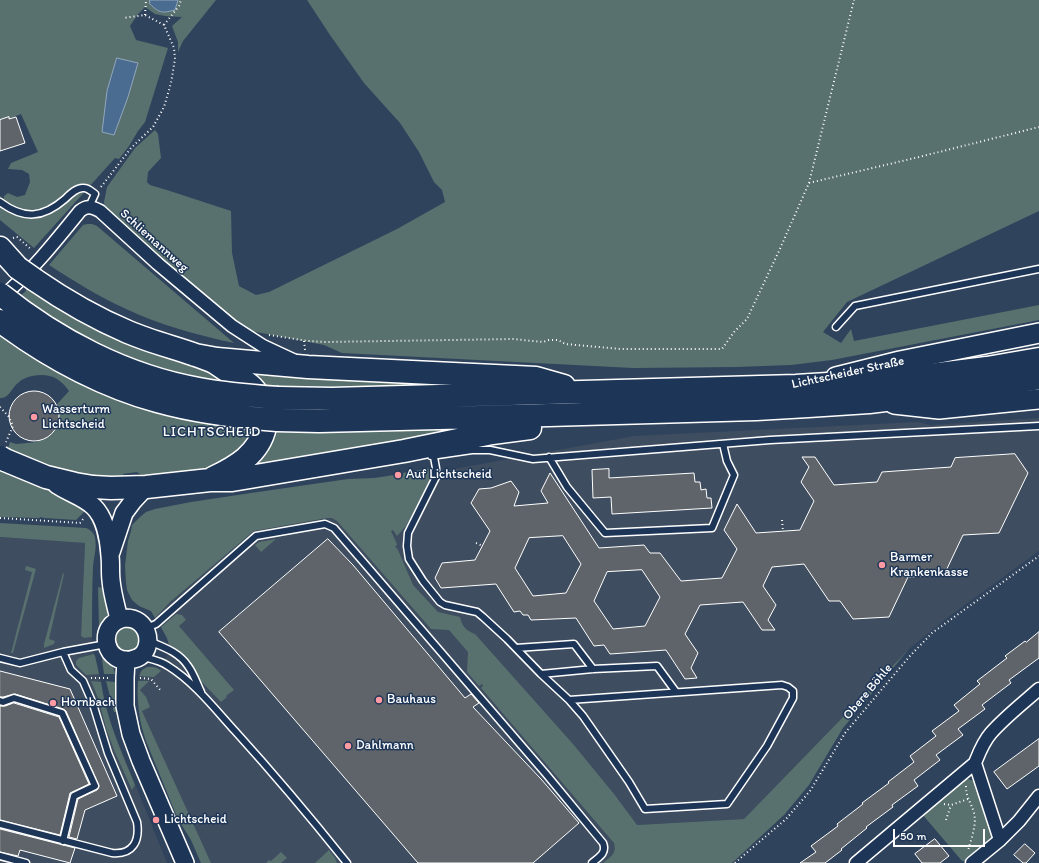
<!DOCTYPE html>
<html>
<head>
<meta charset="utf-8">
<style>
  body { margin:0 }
  #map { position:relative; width:1039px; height:863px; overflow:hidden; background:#30435c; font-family:Itim,sans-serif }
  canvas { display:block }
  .scale { position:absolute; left:893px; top:829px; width:92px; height:18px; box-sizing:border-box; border:2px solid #fff; border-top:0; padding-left:5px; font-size:12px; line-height:14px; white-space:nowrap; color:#fff; -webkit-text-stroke:3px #1d3557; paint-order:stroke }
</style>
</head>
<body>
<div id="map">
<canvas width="1039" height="863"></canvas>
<div class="scale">50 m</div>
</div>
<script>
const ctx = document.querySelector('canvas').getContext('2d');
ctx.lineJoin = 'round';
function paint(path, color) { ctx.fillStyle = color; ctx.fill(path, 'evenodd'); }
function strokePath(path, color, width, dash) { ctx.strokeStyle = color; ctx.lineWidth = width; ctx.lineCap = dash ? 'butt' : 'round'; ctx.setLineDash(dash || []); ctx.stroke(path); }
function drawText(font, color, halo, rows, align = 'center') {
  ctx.font = font + ' Itim,sans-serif'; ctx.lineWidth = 3; ctx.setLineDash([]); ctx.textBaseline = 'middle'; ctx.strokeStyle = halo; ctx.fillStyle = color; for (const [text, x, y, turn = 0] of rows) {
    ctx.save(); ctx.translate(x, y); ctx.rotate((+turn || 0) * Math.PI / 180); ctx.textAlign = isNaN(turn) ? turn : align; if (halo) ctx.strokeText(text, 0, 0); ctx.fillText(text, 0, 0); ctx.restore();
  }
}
paint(new Path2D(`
  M1039,418V551L947,618L909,649L744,819L637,825L616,863H201L191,840L181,824L175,812L146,741L140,720L138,703L137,692L139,676L140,672L144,668L150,667L160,669L168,653L169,645L167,638L151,611L139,606L132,600L130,595L127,590L126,582L125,566L137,565L416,476L634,436L918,422L931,425Z
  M0,537L85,543L81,636L84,638L92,637L94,654L95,656L99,674L102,690L112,727L167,863H0Z`), '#3e4d60');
paint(new Path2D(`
  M0,0H216L183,41L178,52V42L172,26L182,17L165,16L155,14L145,7L138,14L130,26L136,40L168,48L145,122L138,131L129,146L119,159L115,158L34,248L0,220V196L4,199V196L8,193L17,197L25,195L30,182L29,174L22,170L8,169L11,163L38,152L21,114L9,119V117L0,120Z
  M307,0H1039V211L847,302L823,332L841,343L851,329L854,341L1039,305V320L832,360L791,365L736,367L633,368L342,353L324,345L246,330L214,304L106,212L104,202L107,187L135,148L155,130L158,134L161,158L148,172L147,182L150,185L170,191L231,211L232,253L239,286L256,295L269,292L397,229L445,202L442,190L434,182L419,152L400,123L364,83L330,35Z
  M87,224H92L97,226L234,343C197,335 160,325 126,309C99,297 74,281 49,265L83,225Z
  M27,288L66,314L108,335L141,350L204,369L232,382C155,374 82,341 21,295L25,292Z
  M0,335C79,391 158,422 255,430L241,451L213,469L142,477L141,475L137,472L123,474L124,480L77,477L7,452L10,442L16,444L37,442L47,427L50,412L69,391C59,377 49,373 32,376C27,377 22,379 18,383C12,387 9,399 0,398Z
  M243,371L464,384L336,388L283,387L260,386Z
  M516,423L256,469L253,465L268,448L275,431Z
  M0,467L72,498L88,508L76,520L44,518L41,517L39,518L0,517Z
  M431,468L432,477L406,526L397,536L393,530L391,531L397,544V545L395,546L398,550L413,585L438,612L460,617C462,626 466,631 475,634L573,744L614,794L637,825L744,819L909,649L843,728L809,785L784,815L732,863H603C610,857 617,854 614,843L481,688L483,686L482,684L479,686L467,672L468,652L449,630L431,629L337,521L332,518H327L254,531L249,535L170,602L155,618L151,611L139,606L132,600L127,590L126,582L125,566L128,541L131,531L132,525L140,517L146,512L155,509L191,502L251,493L348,479L374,478L394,475L395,477L403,476V473Z
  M0,523L86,528C91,530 94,533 95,538C97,547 94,557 93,566C92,590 92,613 92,637L84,638L81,636L85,543L0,537Z
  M276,539L261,552L255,545L259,542Z
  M26,566L36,569L13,653H11L32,572L25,570Z
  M63,573L64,574L49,639L55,641L54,644L44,648V644Z
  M98,587L103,588C108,605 111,611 102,628L99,629Z
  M176,614L182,615L186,620L179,626L234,690L226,696L227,697L221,702L199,679L190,663L185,656L174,648L169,645L167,638L161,627L174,616Z
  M115 639a12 12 0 1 1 24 0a12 12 0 1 1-24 0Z
  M94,654L95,656L99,674L86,675L76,665V661L79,658Z
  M102,659H107C111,663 114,668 115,674H104Z
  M147,667C152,666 158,667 161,671L154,677L139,676L142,670Z
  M91,681L101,682C106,718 121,751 135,785L132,790L114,750L106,728L98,698Z
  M106,681L115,682L117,712H114Z
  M138,681H149L140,690L146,697L150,707L142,711L211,863H201L191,840L181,824L175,812L146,741C139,721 137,702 138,681Z
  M965,778L974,781L978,786L993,836L992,840L967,863L965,861H962L922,814Z
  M329,850L335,858L337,863H315Z
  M281,852L287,858L281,863H266L269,860L271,861Z`), '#58716e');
const water = new Path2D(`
  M150,0H178L175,10C163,13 160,14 150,4Z
  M117,58L138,63L128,97L114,135L102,132L107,91Z`);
paint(water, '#4a6c90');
strokePath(water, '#92a7bc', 1);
const building = new Path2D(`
  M9,117V119L16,117L25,143L0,151V120Z
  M9 416a25 25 0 1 1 50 0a25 25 0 1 1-50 0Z
  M1015,454L1028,473L999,533L963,535L944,575L908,577L889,617L853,619L840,601H829L804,564L772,567L763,586L776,605L768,620L775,630H762L743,602L700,605L685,634L698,653L691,668L697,678L685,679L666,650L610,654L604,645L594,646L576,618L531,620L528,615H523L520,611L514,612L496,584L441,588L435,578L442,563L475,560L490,531L471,503L479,489L491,488L511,481L519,492L514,506L548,503L541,491L550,473L599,548L644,545L650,553H660L681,581L722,578L737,549L724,530L737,504L756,533L800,530L814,501L801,482L809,467L802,457H815L834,485L877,482L882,472L951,467L955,458ZM563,536L581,564L566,593L533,596L515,568L529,538ZM642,570L660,597L645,626L613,629L594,601L607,572Z
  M609,469V478L694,473L695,482H700L701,490L706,489L707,498H711L712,508L612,514L611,497L593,498L592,470Z
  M328,539L353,565L465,698L471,694L479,703L473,707L541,779L579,823L533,863H418L219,632Z
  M1039,632V658L1009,680L1011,683L982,705L985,709L958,729L963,735L936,755L940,760L914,780L918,786L892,805L893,807L866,827L867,828L841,849L842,850L825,863H800L816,852L811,846L838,826L837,824L863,804L862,803L889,783L888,782L914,762L910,756L936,736L932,731L959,711L954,705L980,684L977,681L1007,658L1005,656L1025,641L1026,642Z
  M0,671L70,689L117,796L85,810L77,839L69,837L78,799L97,790L99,786L66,711L63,709L15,694L3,697H0Z
  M14,703L59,717L89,784L70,793L60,835L0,820V706H5Z
  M1039,739V766L1007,789L994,772Z
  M0,829L75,848L70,863L20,850L18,856L0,852Z
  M935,839L949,856L940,863H922L915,854Z
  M1025,844L1035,853L1026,863H1023L1014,855Z`);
paint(building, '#5e6469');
strokePath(building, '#fff', 1);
const lane = new Path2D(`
  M0,202C24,220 43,218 65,199C70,194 77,187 84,188C88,188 91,191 95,194L89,207
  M836,327L855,306L1039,269
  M431,456L472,450H490L533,459L770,440L1039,426
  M434,457L436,468V477L408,533L407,546L409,559L423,581L440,602L445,605L477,612L483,617L507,639L541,674L569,700L583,716L629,782L645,809L727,804L767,746L793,698V691L788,687L782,685L569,700
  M549,457L567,487L605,533L712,528L734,475L727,461L723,444
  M146,628L156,624L256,536L325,524L334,528L546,774L603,843C607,853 599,857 592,863
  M149,641C163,647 179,652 188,666C194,674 197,684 201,692
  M516,648L574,644L593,669
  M143,657C151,659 161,661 168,666C194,682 215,709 235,731C274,774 311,818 347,863
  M0,658L20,663L63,652L106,644
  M541,674L593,669L657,666L676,692
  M0,701L3,702L14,698L62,713L95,786L74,796L63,841
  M0,824L112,853C133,855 140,841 137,822L108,753L93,704L83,681L71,670L63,652
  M0,856L26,863`);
const street = new Path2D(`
  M0,299C30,273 55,242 80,211C87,205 92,207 100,211L158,264L232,326L263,346L293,360
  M975,763L1000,840
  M856,863L975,763C979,753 983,742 991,733C1004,718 1023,703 1039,689
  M972,863L1000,840L1019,821L1039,796`);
const secondary = new Path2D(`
  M57,485C69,493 84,497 94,507C105,518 109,540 110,556C111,564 110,572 111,580C112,593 116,606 119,619
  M111,552L124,513L133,501L146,487
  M125,618C130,618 135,619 139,622C152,632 151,655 134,659C105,668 94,624 125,618Z
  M126,660L125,678V706L131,734L141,761L185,863`);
const primary = new Path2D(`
  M836,377L900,361L1039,333
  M894,404L939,409L1039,399`);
const highway = new Path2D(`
  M0,248L18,268
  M35,280C64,300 95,318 128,332C156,344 186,350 214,362C219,365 224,369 229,372C237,377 246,381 252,387C262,397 267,413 265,427C259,454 236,467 213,478
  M195,355L217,359L308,367L536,378L564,386
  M278,398L332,399L796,386L891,380L987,368L1039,359
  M277,420L319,421L479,417L756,409L808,406L869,402L966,390L1039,378
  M5,460L46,477L75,484L93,487L111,488L146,487L210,480H232L404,451L492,433L530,428`);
strokePath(lane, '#fff', 9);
strokePath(street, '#fff', 15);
strokePath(secondary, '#fff', 20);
strokePath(primary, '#fff', 22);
strokePath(highway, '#fff', 25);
strokePath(new Path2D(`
  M145,15L146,0
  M164,25L179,6L181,0
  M809,183L854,0
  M101,187L131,148L153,127L164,107L171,83L175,59L174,48L164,25L145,15L123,18
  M13,238L17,237L32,250
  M269,335L308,341L325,342L513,339L543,342L549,340H558L565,344L621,349H722L734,332L747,319L779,251L809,183L919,157L1039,127
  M304,341L305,350
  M0,407L9,417L13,426L6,442
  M0,518L80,523L84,518
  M782,520L783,531
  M476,543L483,546
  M91,678H111
  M140,678L151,679L161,691
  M966,786C966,798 971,802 974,813C977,825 971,839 968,851
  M944,804L951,805L968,799
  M946,820L951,805
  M735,863L744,855L786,819L810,791L845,733L909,657L932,633L1039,556`), '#fff', 2, [1, 3]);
strokePath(lane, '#1d3557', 6);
strokePath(street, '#1d3557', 12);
strokePath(secondary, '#1d3557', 17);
strokePath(primary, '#1d3557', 19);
strokePath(highway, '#1d3557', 22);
const highwayBridge = new Path2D(`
  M18,268L35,280
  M0,294C57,340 126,376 199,389C225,394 251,396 278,398
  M0,321C47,356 100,385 157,401C196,412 236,417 277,420
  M0,457L5,460`);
strokePath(highwayBridge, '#fff', 25, []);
strokePath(highwayBridge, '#1d3557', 22);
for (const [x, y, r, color] of [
  [34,417,4,"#ff9aa2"],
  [398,475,4,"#ff9aa2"],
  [882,565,4,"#ff9aa2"],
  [379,700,4,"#ff9aa2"],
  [53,703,4,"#ff9aa2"],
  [348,746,4,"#ff9aa2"],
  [156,820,4,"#ff9aa2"]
]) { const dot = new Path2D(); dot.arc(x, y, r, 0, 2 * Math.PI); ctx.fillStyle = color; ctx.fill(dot); strokePath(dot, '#1d3557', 1.5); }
drawText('13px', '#fff', '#1d3557', [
  ["Schliemannweg",154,241,42],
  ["Lichtscheider Straße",848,373,-12],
  ["Obere Böhle",868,692,-50]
]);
drawText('13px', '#fff', '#1d3557', [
  ["Wasserturm",42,410],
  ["Lichtscheid",42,425],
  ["Auf Lichtscheid",406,475],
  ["Barmer",890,558],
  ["Krankenkasse",890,573],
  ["Bauhaus",387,700],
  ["Hornbach",61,703],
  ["Dahlmann",356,746],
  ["Lichtscheid",164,820]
], 'left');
ctx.letterSpacing = '1px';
drawText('14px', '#fff', '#1d3557', [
  ["LICHTSCHEID",212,432]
]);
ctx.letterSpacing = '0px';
</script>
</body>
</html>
